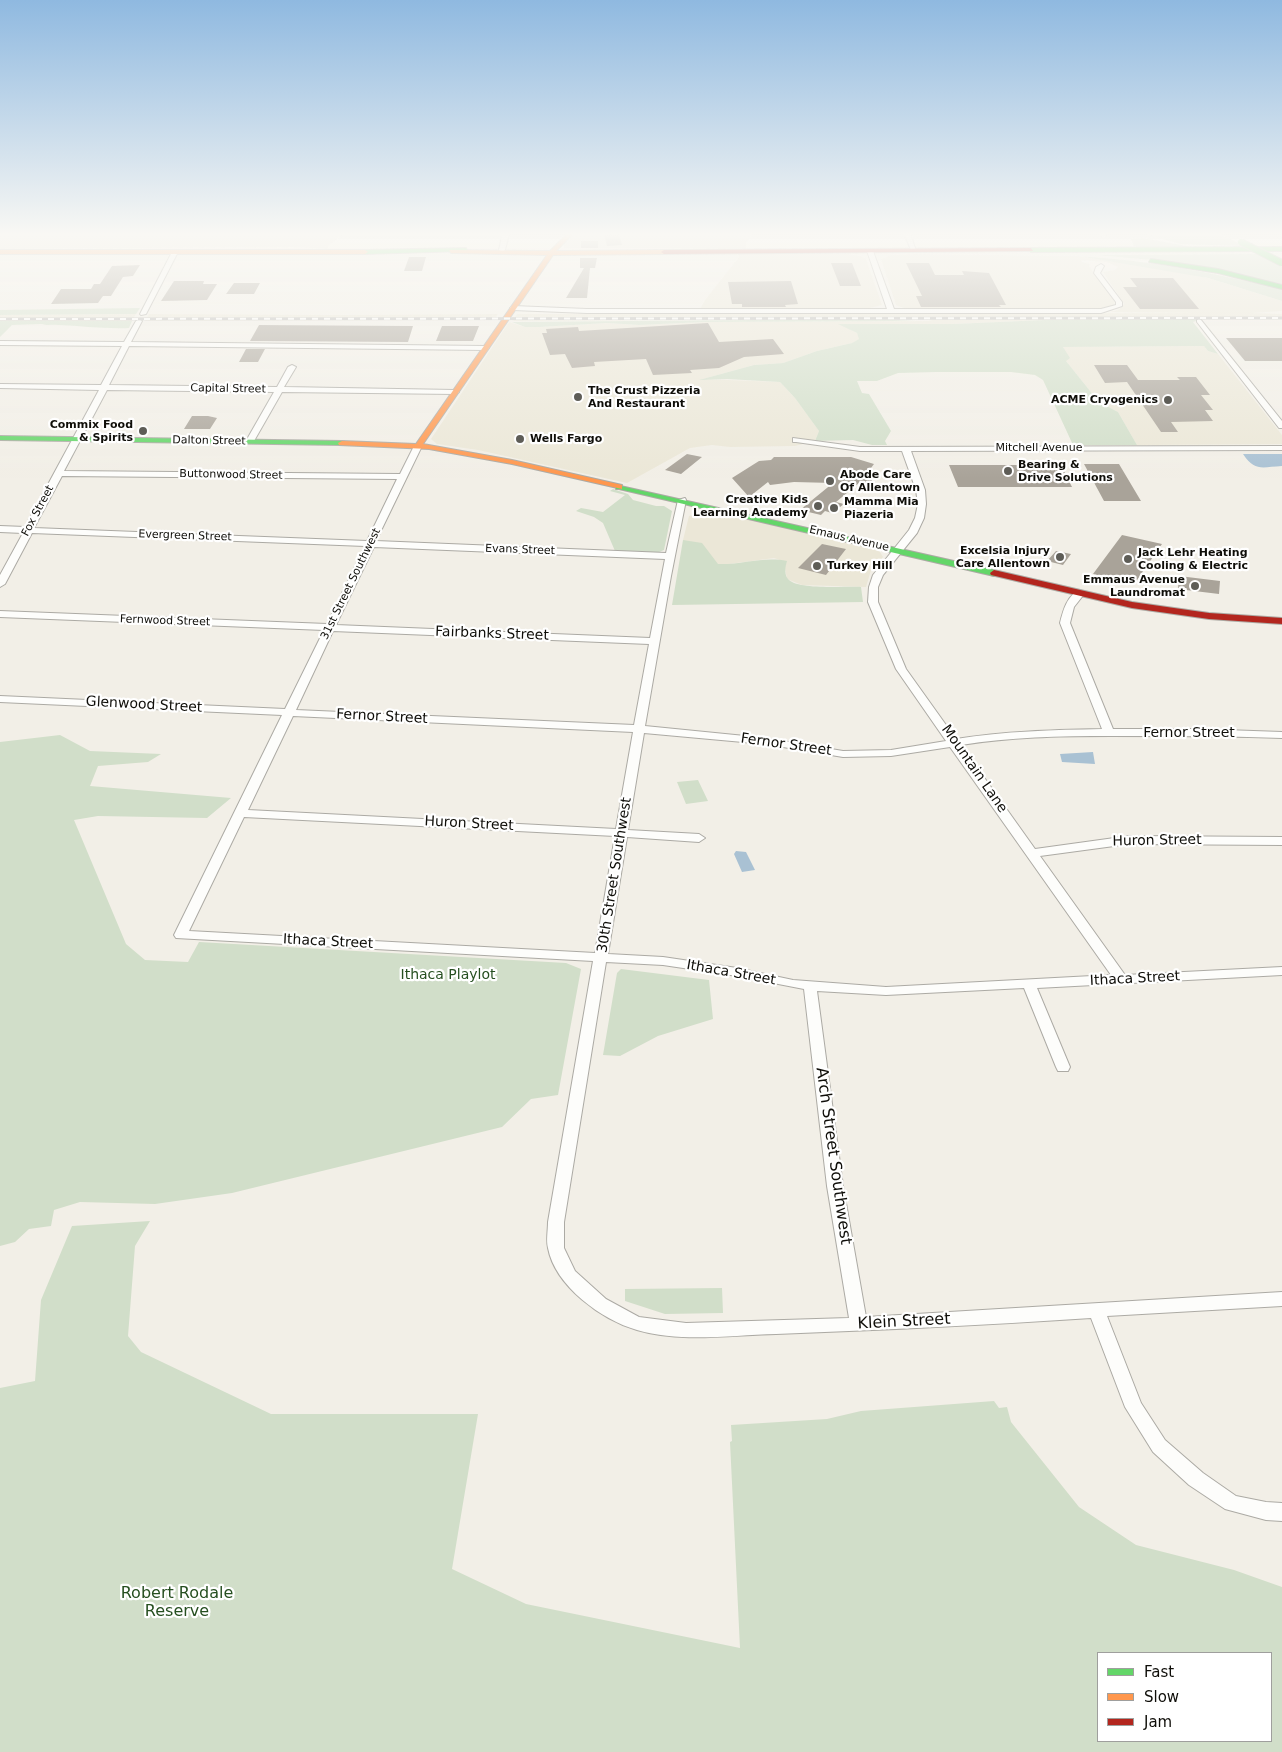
<!DOCTYPE html>
<html>
<head>
<meta charset="utf-8">
<style>
  body { margin:0 }
  #map { position:relative; width:1282px; height:1752px; overflow:hidden; background:#f2efe7; font-family:"DejaVu Sans",sans-serif }
  canvas { display:block }
  .legend { position:absolute; left:1097px; top:1652px; width:175px; height:90px; box-sizing:border-box; background:#fff; border:1px solid #9f9f9d; margin:0; padding:6px 9px; list-style:none; font-size:15px; color:#0f0e09 }
  .legend li { display:flex; align-items:center; gap:10px; height:25px }
  .legend b { width:25px; border:1px solid #9f9f9d }
</style>
</head>
<body>
<div id="map">
<canvas width="1282" height="1752"></canvas>
<ul class="legend">
<li><b style="height:6px;background:#63d668"></b>Fast</li>
<li><b style="height:6px;background:#ff974d"></b>Slow</li>
<li><b style="height:6px;background:#b3261e"></b>Jam</li>
</ul>
</div>
<script>
const ctx = document.querySelector('canvas').getContext('2d');
ctx.lineJoin = 'round';
function paint(path, color) { ctx.fillStyle = color; ctx.fill(path, 'evenodd'); }
function strokePath(path, color, width, dash) { ctx.strokeStyle = color; ctx.lineWidth = width; ctx.lineCap = dash ? 'butt' : 'round'; ctx.setLineDash(dash || []); ctx.stroke(path); }
function drawText(font, color, halo, rows, align = 'center') {
  ctx.font = font + ' "DejaVu Sans",sans-serif'; ctx.lineWidth = 4.5; ctx.setLineDash([]); ctx.textBaseline = 'middle'; ctx.strokeStyle = halo; ctx.fillStyle = color; for (const [text, x, y, turn = 0] of rows) {
    ctx.save(); ctx.translate(x, y); ctx.rotate((+turn || 0) * Math.PI / 180); ctx.textAlign = isNaN(turn) ? turn : align; if (halo) ctx.strokeText(text, 0, 0); ctx.fillText(text, 0, 0); ctx.restore();
  }
}
paint(new Path2D(`
  M0,233H345L329,245L327,249L292,247L0,249Z
  M575,233H670L752,234L746,243V248H564V245Z
  M738,254H849L861,256L866,259L882,305L866,309H700L705,300L739,257Z
  M916,254L1078,256L1181,272L1208,278L1282,301V311L1252,313L1282,314V319L1044,320L953,324H840L857,333L860,339L852,343L817,351L783,363L754,365L703,379L780,382L795,398L819,431L815,441L795,446L730,447L712,445L690,448L627,483L478,450L437,444L431,439L509,322L525,327H540L607,323L639,325L705,322L932,321L925,319H880L513,321L517,314L1196,313L1110,312L1118,310L1124,304L1103,272L1115,270L1118,267L1107,262L1081,260L1082,262L1090,264L1089,266L1115,302L1114,306L1097,309L904,308L896,305L881,259L891,255Z
  M136,314L132,321H0V315Z
  M149,314L339,315L498,314L494,320L145,321Z
  M1204,346L1208,351L1218,354L1282,435V444L1137,445L1118,412L1099,402L1066,361L1063,347Z
  M702,512H713L871,548L880,552L883,557L871,570L866,587L802,585L787,579L785,568L786,562L774,558L729,564H717L683,540L689,516Z`), '#ebe7d7');
paint(new Path2D(`
  M1142,233H1218L1244,246L1181,244Z
  M1142,238L1192,247H1140L1134,246L1131,239Z
  M1259,254L1282,266V285L1164,261L1094,255Z
  M1078,256C1148,260 1214,273 1282,289V301L1208,278Z
  M140,308L136,314L0,315V310Z
  M872,319L916,321L705,322L639,325L607,323L540,327H525L512,322Z
  M1202,319L1193,322L1218,354L1208,351L1204,346L1063,347L1070,358L1066,361L1099,402L1118,412L1137,445H1073L1043,380L1035,375L1011,372H936L898,373L877,381H857L862,393L869,394L891,431L885,441L887,445H872L853,440L815,441L819,431L795,398L780,382L727,379L699,380L754,365L783,363L817,351L852,343L859,339L857,333L838,324H953L1044,320Z
  M0,321H132L129,328C105,329 82,326 58,325C52,324 48,326 42,324L12,325L0,337Z
  M613,489L628,494L633,500L656,506H664L672,511L664,550L657,553L615,551L603,523L594,517L576,511L581,508L603,512L625,495L610,491Z
  M683,540L702,543L718,564C741,565 764,556 787,561C785,567 784,576 789,580C800,590 846,586 861,587L863,602L672,605Z
  M60,735L90,751L161,754L148,762L98,766L90,786L231,798L207,818L98,816L74,820L126,944L145,960L188,962L199,942L566,963L581,969L558,1095L531,1099L502,1127L232,1193L155,1204L80,1202L54,1210L51,1226L29,1229L15,1242L0,1246V742Z
  M698,780L708,801L686,804L677,782Z
  M621,969L709,980L713,1019L658,1036L620,1056L603,1055L617,973Z
  M150,1221L135,1246L128,1336L141,1352L271,1414H478L452,1569L526,1604L740,1648L730,1442L732,1441L731,1425L827,1419L861,1411L994,1401L999,1408L1007,1407L1011,1422L1079,1507L1136,1545L1234,1570L1282,1587V1752H0V1388L35,1381L41,1300L72,1226ZM1098,1653H1271V1741H1098Z
  M722,1288L723,1313L665,1314L625,1301V1289Z`), '#d1dec9');
paint(new Path2D(`
  M1243,454H1282V466C1262,467 1255,472 1243,454Z
  M1093,752L1095,764L1062,762L1060,754Z
  M736,851L746,852L755,870L742,872L734,854Z`), '#a9c1d3');
paint(new Path2D(`
  M604,234H619L622,245L607,246Z
  M581,241H598V248H581Z
  M409,257H426L422,271H404Z
  M580,258H597L595,268H590L587,298H566L584,268H580Z
  M831,263H852L861,286H840Z
  M906,263H929L935,275H964L962,271L989,273L1006,305H999L1001,307H921L916,296H922Z
  M140,265L133,276L123,277L111,296H103L98,303L51,304L61,289H91L94,284H100L112,266Z
  M1130,278H1173L1199,309H1140L1123,287H1137Z
  M174,281H204L203,284H217L207,300L161,301Z
  M791,281L798,304L785,305L786,307H742V304H732L728,282Z
  M234,283H260L254,294H226Z
  M708,323L719,342L773,339L784,354L744,357L719,368L690,370L692,373L653,375L646,359L594,362L595,366L572,368L565,354L550,355L542,333H547L546,329L578,327L579,331Z
  M259,325L413,326L408,342L250,341Z
  M442,326H479L473,341H436Z
  M1226,338H1282V361H1245Z
  M246,349H265L258,362H239Z
  M1094,365H1127L1138,380H1180L1177,377H1196L1210,395H1201L1213,410H1205L1213,421L1171,422L1178,432H1161L1127,382L1105,383Z
  M192,416H208L217,418L210,429H184Z
  M687,454L702,457L681,474L665,470Z
  M774,457H851L874,464L868,472L873,483H859L836,502L844,504L832,513L825,511L821,515L800,510L833,483L794,482L770,485L768,482L749,497L732,478L759,461L771,460Z
  M1084,464H1119L1141,501H1104Z
  M949,465H1061L1072,487H958Z
  M1122,535L1162,544L1135,583L1093,574Z
  M822,544L846,549L826,575L798,568Z
  M1056,551L1071,554L1063,565L1047,561Z
  M1179,576L1220,581L1219,594L1178,589Z`), '#a9a399');
const street = new Path2D(`
  M343,233H509V234L505,250L502,252L499,250L502,236H345Z
  M904,233H910L916,251L911,250Z
  M1099,233H1105L1106,235L1101,236Z
  M870,249L873,251L894,309H1101L1116,305V302L1094,273L1096,267L1101,264L1104,266L1100,273L1122,302V306L1101,313H587L513,310L510,308L513,306L587,309H887L867,251Z
  M175,250L178,252L146,314L141,315L140,314L172,252Z
  M139,319L142,321L131,342L485,346L489,348L485,350L129,346L109,385L277,387L288,367L292,365L296,367L284,387L455,390L459,392L455,394L282,392L254,441L250,443L246,441L274,392L107,390L64,471L400,474L415,444H421L422,446L376,541L666,553L678,500L685,498L686,500L671,576L645,726L765,738L843,751L891,750L946,741L896,669L868,602L869,587L873,575L909,530L915,518L918,504L916,490L902,451H860L796,442H793V438L860,447L1282,446V450L911,451L925,490L926,504L924,518L917,533L883,575L878,587V602L906,669L956,739C1005,731 1053,730 1102,729L1060,623C1063,611 1067,595 1080,590L1085,593L1074,607L1070,623L1113,729H1196L1282,732V738C1224,736 1167,736 1110,736C1059,736 1010,737 961,745L1035,849L1129,836L1282,837V845L1129,844L1040,856L1125,975L1282,967V975L1037,988L1070,1067L1068,1071H1058L1056,1067L1024,988L886,995L817,991L843,1186L866,1317L1282,1292V1306L1107,1316L1141,1403L1165,1440L1203,1473L1236,1496L1266,1502L1282,1503V1521L1266,1520L1225,1509L1189,1485L1153,1452L1125,1407L1091,1318C986,1325 881,1330 776,1334C731,1335 681,1343 637,1330C602,1320 555,1286 548,1248C546,1240 548,1231 548,1222L593,961L176,938L174,935L282,715L0,702V696L285,709L324,630L0,617V611L327,624L365,546L32,533L5,584L0,587V575L23,533L0,532V526L25,527L99,390L0,388V384L101,385L122,346L0,345V341L124,342L136,321ZM62,476L397,479L367,541L34,528ZM374,547L665,559L650,638L336,625ZM333,631L649,644L634,725L296,710ZM293,716L633,732L616,829L248,810ZM644,733L765,744L843,757L891,756L950,747L1111,975L886,987L793,980L737,968L663,957L608,954L627,837L699,842L705,838L699,834L628,830ZM244,817L615,836L595,953L189,931ZM606,962L663,965L737,976L804,989L827,1186L849,1318L686,1323L639,1317L606,1299L575,1271L564,1248V1222Z
  M1199,319L1201,320L1282,421V428H1279L1197,322V320Z`);
const fast = new Path2D(`
  M1282,247V251L1031,252L1028,250L1031,248Z
  M466,248L468,251L365,254L362,252L365,250Z
  M1151,259L1218,269L1282,285V289L1218,273L1149,262Z
  M0,436L342,441L346,443L342,445L0,440Z
  M616,485L994,570L998,573L994,576L619,489H616Z`);
const slow = new Path2D(`
  M568,233H574L556,251L664,250L667,252L664,254L553,255L423,444L512,460L622,485V489L512,464L429,449L339,445L338,443L342,441L416,444L547,255L451,253L449,250L550,251Z
  M0,250H365L368,252L365,254H0Z`);
const jam = new Path2D(`
  M1031,248L1033,251L664,254L661,252L664,250Z
  M994,570L1132,602L1209,613L1282,618V624L1209,619L1132,608L991,575L990,573Z`);
strokePath(street, '#acaaa4', 2);
strokePath(fast, '#acaaa4', 2);
strokePath(slow, '#acaaa4', 2);
strokePath(jam, '#acaaa4', 2);
paint(street, '#fdfdfb');
paint(fast, '#63d668');
paint(slow, '#ff974d');
paint(jam, '#b3261e');
const rail = new Path2D(`
  M0,319L1282,318`);
strokePath(rail, '#bbbab8', 3);
strokePath(rail, '#fff', 2, [6]);
const fastBridge = new Path2D(`
  M1241,242L1282,263`);
strokePath(fastBridge, '#acaaa4', 8, []);
strokePath(fastBridge, '#63d668', 6);
const sky = ctx.createLinearGradient(0, 0, 0, 478);
sky.addColorStop(0, '#8fb9e0');
sky.addColorStop(0.49, '#f9f8f4');
sky.addColorStop(1, '#f9f8f400');
ctx.fillStyle = sky;
ctx.fillRect(0, 0, 1282, 478);
for (const [x, y, r, color] of [
  [578,397,5,"#5e5d57"],
  [1168,400,5,"#5e5d57"],
  [143,431,5,"#5e5d57"],
  [520,439,5,"#5e5d57"],
  [1008,471,5,"#5e5d57"],
  [830,481,5,"#5e5d57"],
  [818,506,5,"#5e5d57"],
  [834,508,5,"#5e5d57"],
  [1060,557,5,"#5e5d57"],
  [1128,559,5,"#5e5d57"],
  [817,566,5,"#5e5d57"],
  [1195,586,5,"#5e5d57"]
]) { const dot = new Path2D(); dot.arc(x, y, r, 0, 2 * Math.PI); ctx.fillStyle = color; ctx.fill(dot); strokePath(dot, '#fff', 2); }
drawText('11px', '#0f0e09', '#fff', [
  ["Capital Street",228,389,1],
  ["Dalton Street",209,441,1],
  ["Mitchell Avenue",1039,448],
  ["Buttonwood Street",231,475,1],
  ["Fox Street",38,511,-62],
  ["Evergreen Street",185,536,2],
  ["Emaus Avenue",849,539,13],
  ["Evans Street",520,550,2],
  ["31st Street Southwest",351,584,-64],
  ["Fernwood Street",165,621,2]
]);
drawText('bold 11px', '#0f0e09', '#fff', [
  ["The Crust Pizzeria",588,391],
  ["And Restaurant",588,404],
  ["ACME Cryogenics",1158,400,"right"],
  ["Commix Food",133,425,"right"],
  ["& Spirits",133,438,"right"],
  ["Wells Fargo",530,439],
  ["Bearing &",1018,465],
  ["Drive Solutions",1018,478],
  ["Abode Care",840,475],
  ["Of Allentown",840,488],
  ["Creative Kids",808,500,"right"],
  ["Learning Academy",808,513,"right"],
  ["Mamma Mia",844,502],
  ["Piazeria",844,515],
  ["Excelsia Injury",1050,551,"right"],
  ["Care Allentown",1050,564,"right"],
  ["Jack Lehr Heating",1138,553],
  ["Cooling & Electric",1138,566],
  ["Turkey Hill",827,566],
  ["Emmaus Avenue",1185,580,"right"],
  ["Laundromat",1185,593,"right"]
], 'left');
drawText('14px', '#0f0e09', '#fff', [
  ["Fairbanks Street",492,634,2],
  ["Glenwood Street",144,705,3],
  ["Fernor Street",382,717,3],
  ["Fernor Street",1189,733],
  ["Fernor Street",786,745,8],
  ["Mountain Lane",974,769,55],
  ["Huron Street",469,824,3],
  ["Huron Street",1157,841,-1],
  ["30th Street Southwest",615,875,-81],
  ["Ithaca Street",328,942,3],
  ["Ithaca Street",731,973,10],
  ["Ithaca Street",1135,979,-3]
]);
drawText('14px', '#264f20', '#fff', [
  ["Ithaca Playlot",448,975]
]);
drawText('16px', '#0f0e09', '#fff', [
  ["Arch Street Southwest",833,1156,82],
  ["Klein Street",904,1322,-3]
]);
drawText('16px', '#264f20', '#fff', [
  ["Robert Rodale",177,1594],
  ["Reserve",177,1612]
]);
</script>
</body>
</html>
